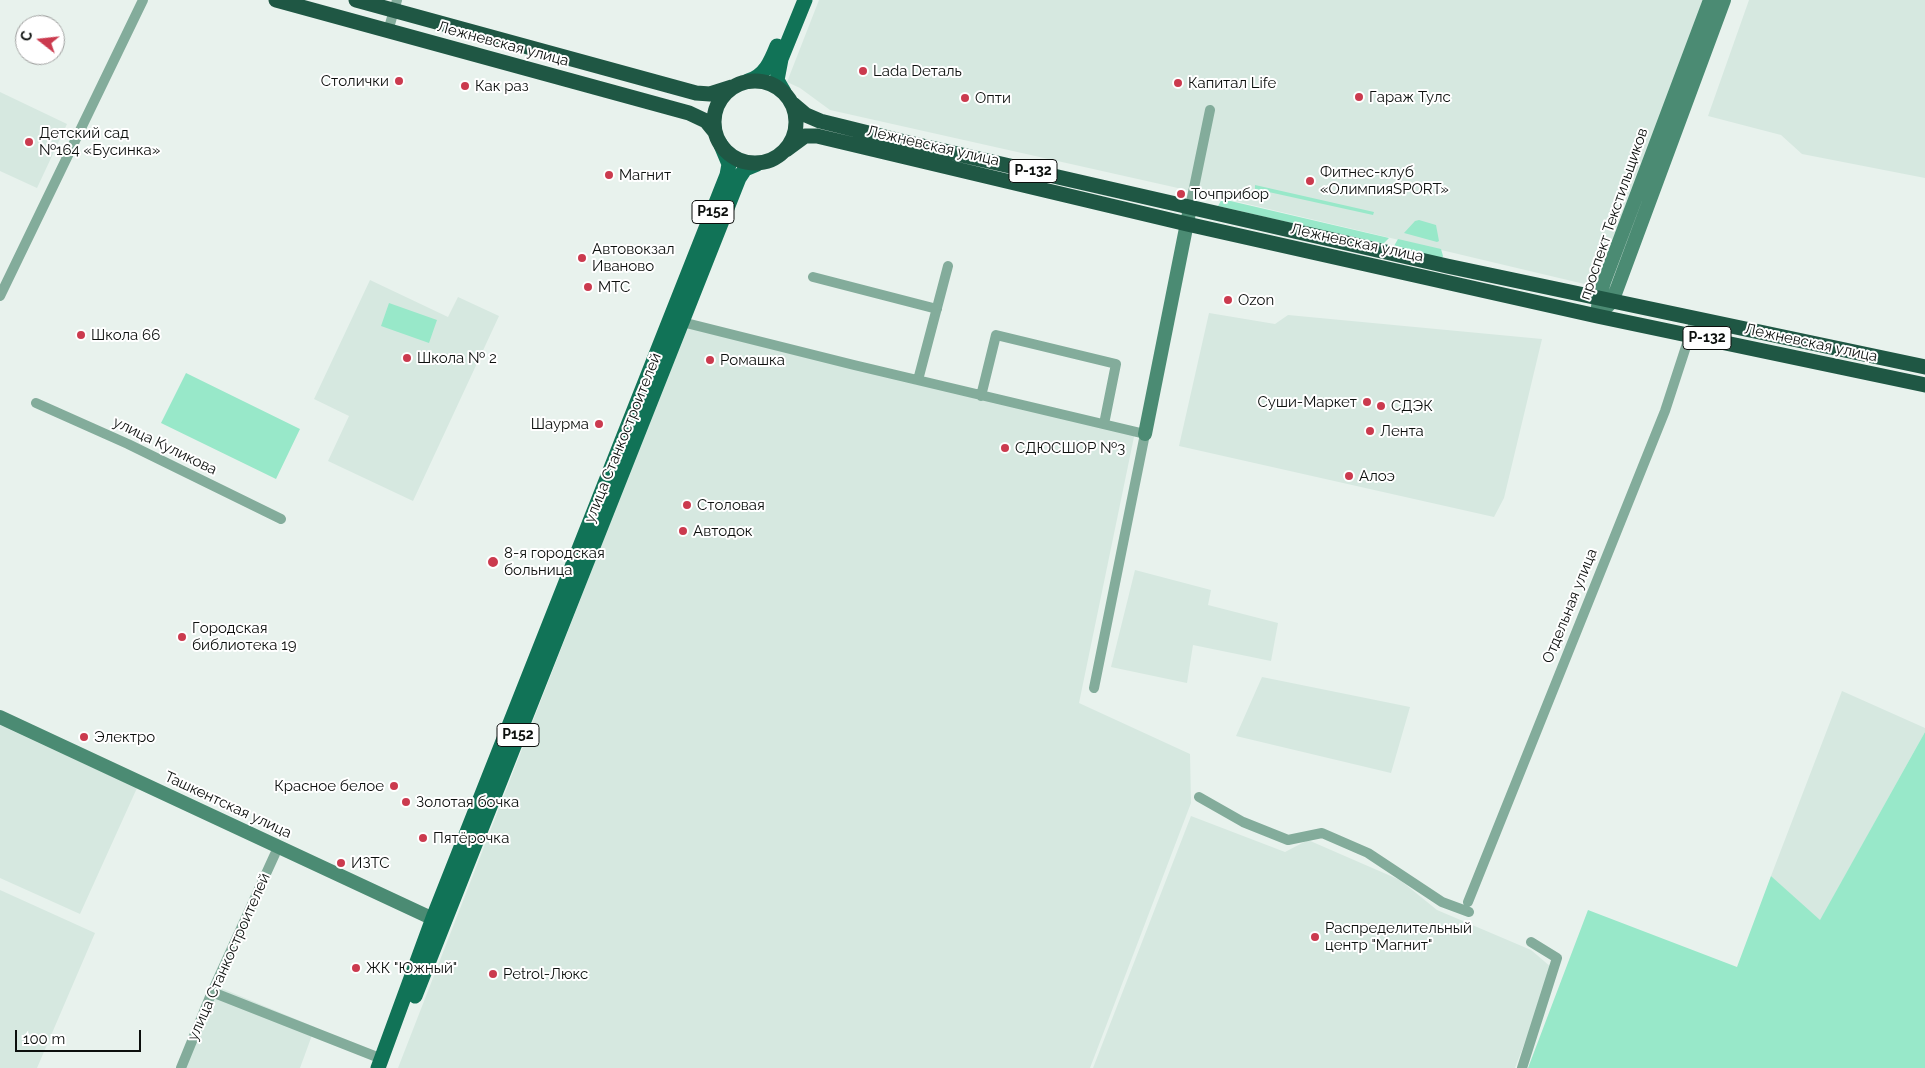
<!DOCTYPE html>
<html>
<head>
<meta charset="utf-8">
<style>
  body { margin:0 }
  #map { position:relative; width:1925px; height:1068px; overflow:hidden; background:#e8f2ed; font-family:Raleway,sans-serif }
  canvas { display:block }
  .north { position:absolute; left:15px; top:15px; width:50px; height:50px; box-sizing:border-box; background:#fff; border:1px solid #9e9f9e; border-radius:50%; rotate:286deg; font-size:14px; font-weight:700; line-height:20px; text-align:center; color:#0c0f0d }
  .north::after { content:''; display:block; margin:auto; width:18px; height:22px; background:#cb3a4e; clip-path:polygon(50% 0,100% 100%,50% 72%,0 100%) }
  .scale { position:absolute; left:15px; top:1030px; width:126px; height:22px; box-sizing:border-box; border:2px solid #0c0f0d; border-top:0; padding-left:6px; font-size:15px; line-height:18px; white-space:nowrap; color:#0c0f0d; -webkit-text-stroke:4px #fff; paint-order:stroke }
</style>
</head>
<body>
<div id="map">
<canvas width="1925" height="1068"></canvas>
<div class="north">С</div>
<div class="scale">100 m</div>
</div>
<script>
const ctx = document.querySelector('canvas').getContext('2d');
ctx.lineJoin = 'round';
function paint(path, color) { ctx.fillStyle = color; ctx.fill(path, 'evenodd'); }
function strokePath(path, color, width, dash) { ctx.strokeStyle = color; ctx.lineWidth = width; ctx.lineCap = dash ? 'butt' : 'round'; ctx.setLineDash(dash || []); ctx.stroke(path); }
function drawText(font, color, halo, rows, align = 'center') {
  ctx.font = font + ' Raleway,sans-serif'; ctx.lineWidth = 4; ctx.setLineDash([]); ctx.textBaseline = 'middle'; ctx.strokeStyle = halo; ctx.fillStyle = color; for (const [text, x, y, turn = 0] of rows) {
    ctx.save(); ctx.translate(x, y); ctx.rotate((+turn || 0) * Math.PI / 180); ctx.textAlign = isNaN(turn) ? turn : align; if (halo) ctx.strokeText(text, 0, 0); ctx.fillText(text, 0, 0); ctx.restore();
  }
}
paint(new Path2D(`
  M819,0H1709L1597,287L1218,197L830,110L800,88L787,82Z
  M1749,0H1925V178L1802,154L1781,135L1708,116Z
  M0,92L67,124L37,188L0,171Z
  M370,280L448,317L458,297L499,316L413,501L328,461L349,416L314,399Z
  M1209,313L1275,324L1288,315L1542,339L1504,498L1494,517L1179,446Z
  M687,325L1135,432L1079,703L1190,754L1191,803L1090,1068H398Z
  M1135,570L1211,590L1208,605L1278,623L1271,661L1193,645L1187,683L1111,667Z
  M1262,677L1410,707L1391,773L1236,736Z
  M1842,691L1925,728V732L1820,921L1771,876Z
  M0,725L137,788L80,914L0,878Z
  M1191,816L1285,852L1308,840L1400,880L1437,910L1531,950L1551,967L1539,1006L1515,1068H1093Z
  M0,890L95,933L37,1068H0Z
  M216,986L315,1027L300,1068H181Z`), '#d6e8e0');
paint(new Path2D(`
  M1255,185L1374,212L1373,215L1255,189Z
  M1222,199L1389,238L1383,244L1218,206Z
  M1419,220L1436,225L1439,241L1437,242L1404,233L1415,221Z
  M1398,239L1441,249L1443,256L1442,258L1396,248L1394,246Z
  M389,303L437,320L429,343L381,326Z
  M186,373L300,429L276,479L161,423Z
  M1925,732V1068H1528L1588,910L1737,967L1771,876L1820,920Z`), '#98e8c9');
strokePath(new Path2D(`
  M388,31L397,0
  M1190,207L1210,110
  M813,277L937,309
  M0,296L143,0
  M682,322L854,365L1145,434L1094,688
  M918,380L948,266
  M981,396L996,335L1116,364L1104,424
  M36,403L128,444L281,519
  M1199,797L1243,822L1288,840L1322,833L1368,853L1442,902L1469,912
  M1468,902L1665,411L1695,319
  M212,992L382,1059
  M181,1068L212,992L275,854
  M1522,1068L1557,958L1531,942`), '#83ac9b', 10);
strokePath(new Path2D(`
  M1598,307L1599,299L1604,282L1710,0
  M1597,316L1612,302L1724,0
  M1145,434L1189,213
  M0,717L442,923`), '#4b8b73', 14);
strokePath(new Path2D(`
  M748,81C765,76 771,61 777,46
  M784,92L777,80L781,59L805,0
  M415,996L739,178L745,169L757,164
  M378,1068L433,918L727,175L729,164L721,145`), '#117357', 15);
strokePath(new Path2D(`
  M276,0L689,113L706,121L715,132
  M356,0L696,93L710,94L732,87
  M714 122a41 41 0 1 1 82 0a41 41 0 1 1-82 0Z
  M793,104L806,115L820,121L905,142L1447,266L1925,367
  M786,150L805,136H817L1187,224L1597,316L1925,385`), '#1f5744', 15);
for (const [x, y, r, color] of [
  [863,71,5,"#cb3a4e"],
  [399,81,5,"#cb3a4e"],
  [1178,83,5,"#cb3a4e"],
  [465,86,5,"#cb3a4e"],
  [1359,97,5,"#cb3a4e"],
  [965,98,5,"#cb3a4e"],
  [29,142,5,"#cb3a4e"],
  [609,175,5,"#cb3a4e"],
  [1310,181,5,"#cb3a4e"],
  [1181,194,5,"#cb3a4e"],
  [582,258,5,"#cb3a4e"],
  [588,287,5,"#cb3a4e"],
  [1228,300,5,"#cb3a4e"],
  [81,335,5,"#cb3a4e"],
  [407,358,5,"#cb3a4e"],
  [710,360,5,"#cb3a4e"],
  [1367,402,5,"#cb3a4e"],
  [1381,406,5,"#cb3a4e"],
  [599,424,5,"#cb3a4e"],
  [1370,431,5,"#cb3a4e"],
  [1005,448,5,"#cb3a4e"],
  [1349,476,5,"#cb3a4e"],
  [687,505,5,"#cb3a4e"],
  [683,531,5,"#cb3a4e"],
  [493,562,6,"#cb3a4e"],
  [182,637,5,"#cb3a4e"],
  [84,737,5,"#cb3a4e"],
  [394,786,5,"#cb3a4e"],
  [406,802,5,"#cb3a4e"],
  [423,838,5,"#cb3a4e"],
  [341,863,5,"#cb3a4e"],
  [1315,937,5,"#cb3a4e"],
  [356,968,5,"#cb3a4e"],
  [493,974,5,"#cb3a4e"]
]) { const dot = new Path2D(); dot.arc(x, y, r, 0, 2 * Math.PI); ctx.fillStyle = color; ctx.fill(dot); strokePath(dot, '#fff', 2); }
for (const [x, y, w] of [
  [1033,171,48],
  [713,212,42],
  [1707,338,48],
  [518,735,42]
]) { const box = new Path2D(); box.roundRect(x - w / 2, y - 11.5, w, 23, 4); ctx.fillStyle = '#fff'; ctx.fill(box); strokePath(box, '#0c0f0d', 1); }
drawText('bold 14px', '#0c0f0d', null, [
  ["Р-132",1033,171],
  ["Р152",713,212],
  ["Р-132",1707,338],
  ["Р152",518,735]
]);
drawText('15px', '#0c0f0d', '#fff', [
  ["Лежневская улица",503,44,15],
  ["Лежневская улица",933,146,13],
  ["проспект Текстильщиков",1614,214,-71],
  ["Лежневская улица",1357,243,12],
  ["Лежневская улица",1811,343,12],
  ["улица Станкостроителей",623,438,-68],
  ["улица Куликова",165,446,26],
  ["Отдельная улица",1570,606,-68],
  ["Ташкентская улица",228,805,25],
  ["улица Станкостроителей",229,957,-66]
]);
drawText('15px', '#0c0f0d', '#fff', [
  ["Lada Dеталь",873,71],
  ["Столички",389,81,"right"],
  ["Капитал Life",1188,83],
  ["Как раз",475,86],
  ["Гараж Тулс",1369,97],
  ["Опти",975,98],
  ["Детский сад",39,133],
  ["№164 «Бусинка»",39,150],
  ["Фитнес-клуб",1320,172],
  ["«ОлимпияSPORT»",1320,189],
  ["Магнит",619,175],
  ["Точприбор",1191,194],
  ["Автовокзал",592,249],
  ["Иваново",592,266],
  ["МТС",598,287],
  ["Ozon",1238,300],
  ["Школа 66",91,335],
  ["Школа № 2",417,358],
  ["Ромашка",720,360],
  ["Суши-Маркет",1357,402,"right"],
  ["СДЭК",1391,406],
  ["Шаурма",589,424,"right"],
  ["Лента",1380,431],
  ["СДЮСШОР №3",1015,448],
  ["Алоэ",1359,476],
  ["Столовая",697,505],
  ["Автодок",693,531],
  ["8-я городская",504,553],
  ["больница",504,570],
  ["Городская",192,628],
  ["библиотека 19",192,645],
  ["Электро",94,737],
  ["Красное белое",384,786,"right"],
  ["Золотая бочка",416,802],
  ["Пятёрочка",433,838],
  ["ИЗТС",351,863],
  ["Распределительный",1325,928],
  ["центр \"Магнит\"",1325,945],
  ["ЖК \"Южный\"",366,968],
  ["Petrol-Люкс",503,974]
], 'left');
</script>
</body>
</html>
